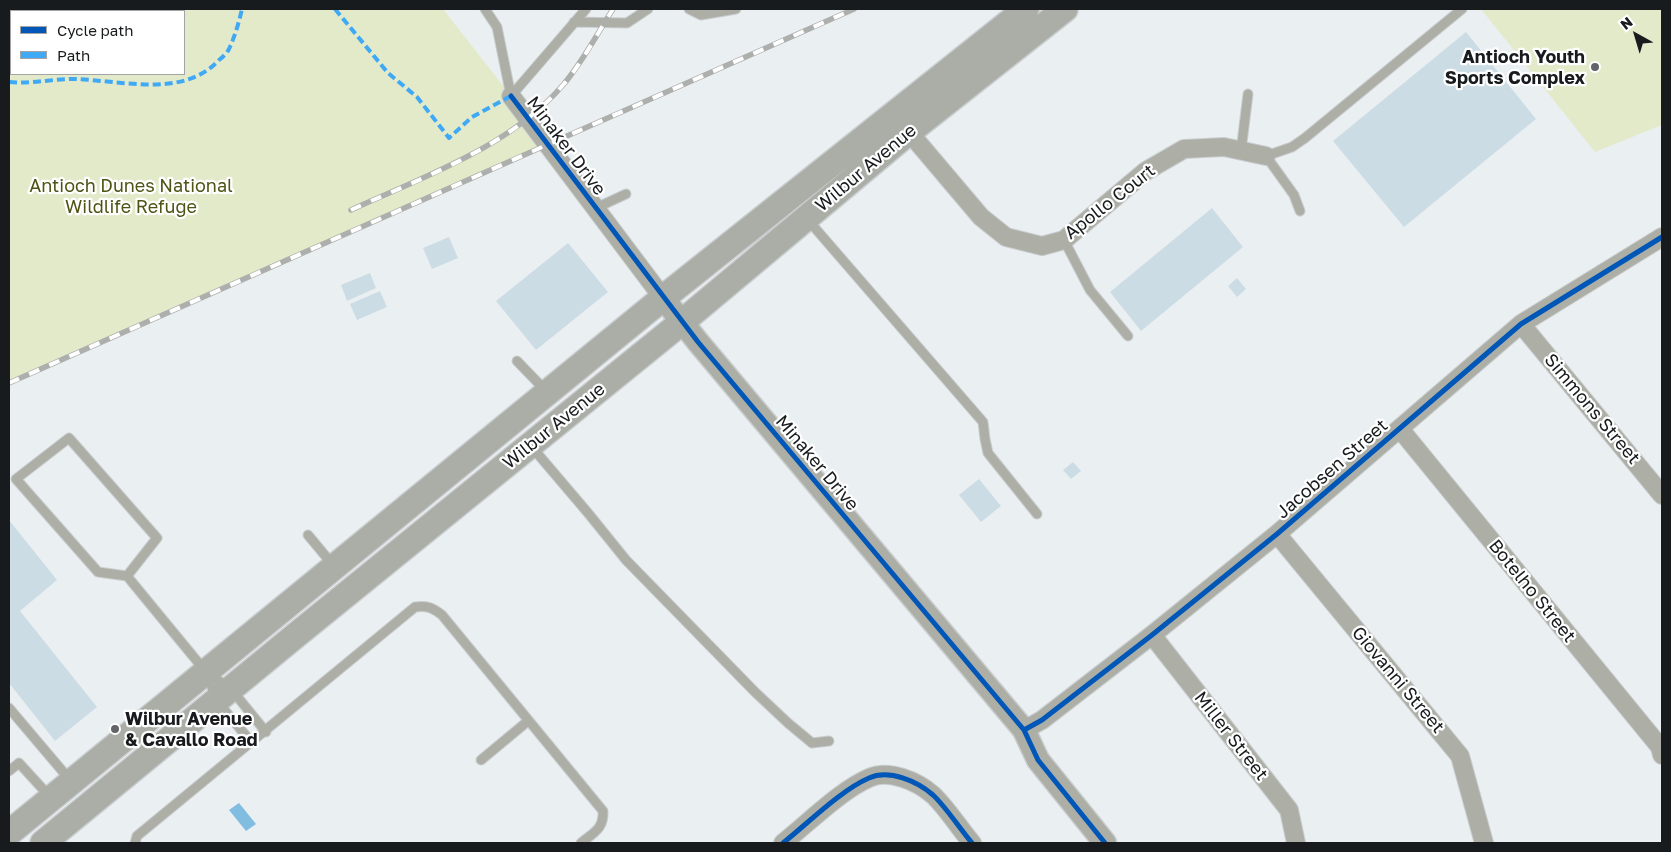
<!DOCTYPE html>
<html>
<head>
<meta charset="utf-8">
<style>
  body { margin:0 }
  #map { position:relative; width:1671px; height:852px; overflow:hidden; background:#eaeff2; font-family:"Golos Text",sans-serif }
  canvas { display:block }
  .frame { position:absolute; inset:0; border:10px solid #181b1d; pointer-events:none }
  .legend { position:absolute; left:10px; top:10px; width:175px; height:65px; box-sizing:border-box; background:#fff; border:1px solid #a3a4a5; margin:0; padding:6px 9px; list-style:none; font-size:15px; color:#181b1d }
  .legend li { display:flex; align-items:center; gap:10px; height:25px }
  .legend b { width:25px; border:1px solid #a3a4a5 }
  .north { position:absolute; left:1611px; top:10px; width:50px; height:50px; -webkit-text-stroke:4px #fff; paint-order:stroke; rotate:321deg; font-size:14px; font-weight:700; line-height:20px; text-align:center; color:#181b1d }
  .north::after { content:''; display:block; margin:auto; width:18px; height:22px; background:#181b1d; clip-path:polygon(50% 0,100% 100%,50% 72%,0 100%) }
</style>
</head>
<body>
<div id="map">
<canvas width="1671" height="852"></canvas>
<div class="frame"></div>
<ul class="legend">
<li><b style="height:6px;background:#0057b8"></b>Cycle path</li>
<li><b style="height:6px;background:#3fa9f5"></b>Path</li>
</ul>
<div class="north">N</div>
</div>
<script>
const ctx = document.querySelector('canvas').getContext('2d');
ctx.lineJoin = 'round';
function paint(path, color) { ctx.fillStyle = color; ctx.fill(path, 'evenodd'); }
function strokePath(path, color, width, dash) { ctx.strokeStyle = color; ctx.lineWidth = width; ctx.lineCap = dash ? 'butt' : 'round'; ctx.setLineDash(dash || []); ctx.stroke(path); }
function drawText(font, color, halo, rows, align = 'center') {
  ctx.font = font + ' "Golos Text",sans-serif'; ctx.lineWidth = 4.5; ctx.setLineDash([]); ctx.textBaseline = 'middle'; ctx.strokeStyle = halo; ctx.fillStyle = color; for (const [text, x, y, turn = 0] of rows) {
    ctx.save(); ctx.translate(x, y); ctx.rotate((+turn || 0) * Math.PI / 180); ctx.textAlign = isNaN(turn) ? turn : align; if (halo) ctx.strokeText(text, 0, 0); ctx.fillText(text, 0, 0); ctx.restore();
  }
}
paint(new Path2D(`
  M9,9H443L511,96L546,144L9,383ZM11,11H184V74H11Z
  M1481,9H1662V125L1595,152Z`), '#e3eaca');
paint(new Path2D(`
  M239,803L256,824L246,831L229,810Z`), '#80bde0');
paint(new Path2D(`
  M1466,32L1536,119L1404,227L1333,141Z
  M1212,208L1243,247L1141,331L1110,292Z
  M449,237L458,258L432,269L423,248Z
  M568,243L608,292L536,350L496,301Z
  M370,273L376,288L347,301L341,285Z
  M1237,278L1246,289L1237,297L1228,286Z
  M380,291L387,307L357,320L350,304Z
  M1073,462L1081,471L1071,479L1063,470Z
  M979,479L1001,506L981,522L959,495Z
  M9,520L57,580L20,611L97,707L55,741L9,683Z`), '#ccdce5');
const service = new Path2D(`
  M485,9L497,27L511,96
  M689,9L701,15L736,9
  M574,22L627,23L648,9
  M511,96L586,9
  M1241,151L1248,94
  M596,208L626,194
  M1300,211L1294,195L1266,156L1292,147L1305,138L1462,9
  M808,220L983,422L985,439L988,453L1037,514
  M1064,240L1090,290L1128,336
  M517,361L546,391
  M531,446L588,513L626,560L755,692L788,723L812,743L829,741
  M308,535L333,565
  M127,576L157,538L69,438L16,479L98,572L127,576L206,672L231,689L266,732
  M207,674L217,701L252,743
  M9,708L70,780
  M481,760L528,721
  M9,771L19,763L51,798
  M135,843L137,836L415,607C427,605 433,608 442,615L603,811C604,829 593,833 581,843`);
const minor = new Path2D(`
  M511,96L663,298
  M909,132L981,217L1006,237L1042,246L1064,240L1146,171L1184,149L1224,147L1266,156
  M1521,324L1662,495
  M1400,429L1660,747L1662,755
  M1277,534L1460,756L1484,843
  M1152,635L1289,810L1296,843
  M1024,730L1042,720L1152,635L1277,534L1521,324L1662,237
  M783,843C807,824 841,790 869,778C889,769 917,781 933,795C946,807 960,829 972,843`);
const tertiary = new Path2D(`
  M663,298L698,342L1024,730L1038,760L1105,843`);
const secondary = new Path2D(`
  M9,833L663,298L1026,9
  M43,843L295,636L682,322L909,132L1065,9`);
strokePath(service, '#c9cdcf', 11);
strokePath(minor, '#c9cdcf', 20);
strokePath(tertiary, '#c9cdcf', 25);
strokePath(secondary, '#c9cdcf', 28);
strokePath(service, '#adafa7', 9);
strokePath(minor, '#adafa7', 18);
strokePath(tertiary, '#adafa7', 22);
strokePath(secondary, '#aaaea6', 25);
const rail = new Path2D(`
  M351,210C423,177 510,147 563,85C582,63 597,34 613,9
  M9,383L854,9`);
strokePath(rail, '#adafad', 5.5);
strokePath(rail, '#fff', 4, [11]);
strokePath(new Path2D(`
  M335,9L388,73L417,97L449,138L472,117L511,96
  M9,82C31,84 52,79 73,79C121,80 183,99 219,60C223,57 227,53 229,49C235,36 239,22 242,9`), '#3fa9f5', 4, [8, 4]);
strokePath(new Path2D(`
  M511,96L698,342L1024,730L1038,760L1105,843
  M1024,730L1042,720L1152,635L1277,534L1521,324L1662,237
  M783,843C807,824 841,790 869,778C889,769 917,781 933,795C946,807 960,829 972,843`), '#0057b8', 5);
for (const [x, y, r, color] of [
  [1595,67,5,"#626568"],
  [115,729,5,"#626568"]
]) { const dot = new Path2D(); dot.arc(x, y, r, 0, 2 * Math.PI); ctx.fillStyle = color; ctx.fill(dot); strokePath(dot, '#fff', 2); }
drawText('bold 18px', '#181b1d', '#fff', [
  ["Antioch Youth",1585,57],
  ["Sports Complex",1585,78],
  ["Wilbur Avenue",125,719,"left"],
  ["& Cavallo Road",125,740,"left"]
], 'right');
drawText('18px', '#181b1d', '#fff', [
  ["Minaker Drive",566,146,53],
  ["Wilbur Avenue",866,168,-40],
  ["Apollo Court",1110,202,-38],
  ["Simmons Street",1592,409,50],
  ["Wilbur Avenue",554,426,-39],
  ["Minaker Drive",817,463,50],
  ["Jacobsen Street",1332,469,-41],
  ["Botelho Street",1532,591,51],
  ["Giovanni Street",1398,680,50],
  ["Miller Street",1231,736,52]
]);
drawText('18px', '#4f5415', '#fff', [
  ["Antioch Dunes National",131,186],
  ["Wildlife Refuge",131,207]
]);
</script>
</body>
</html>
